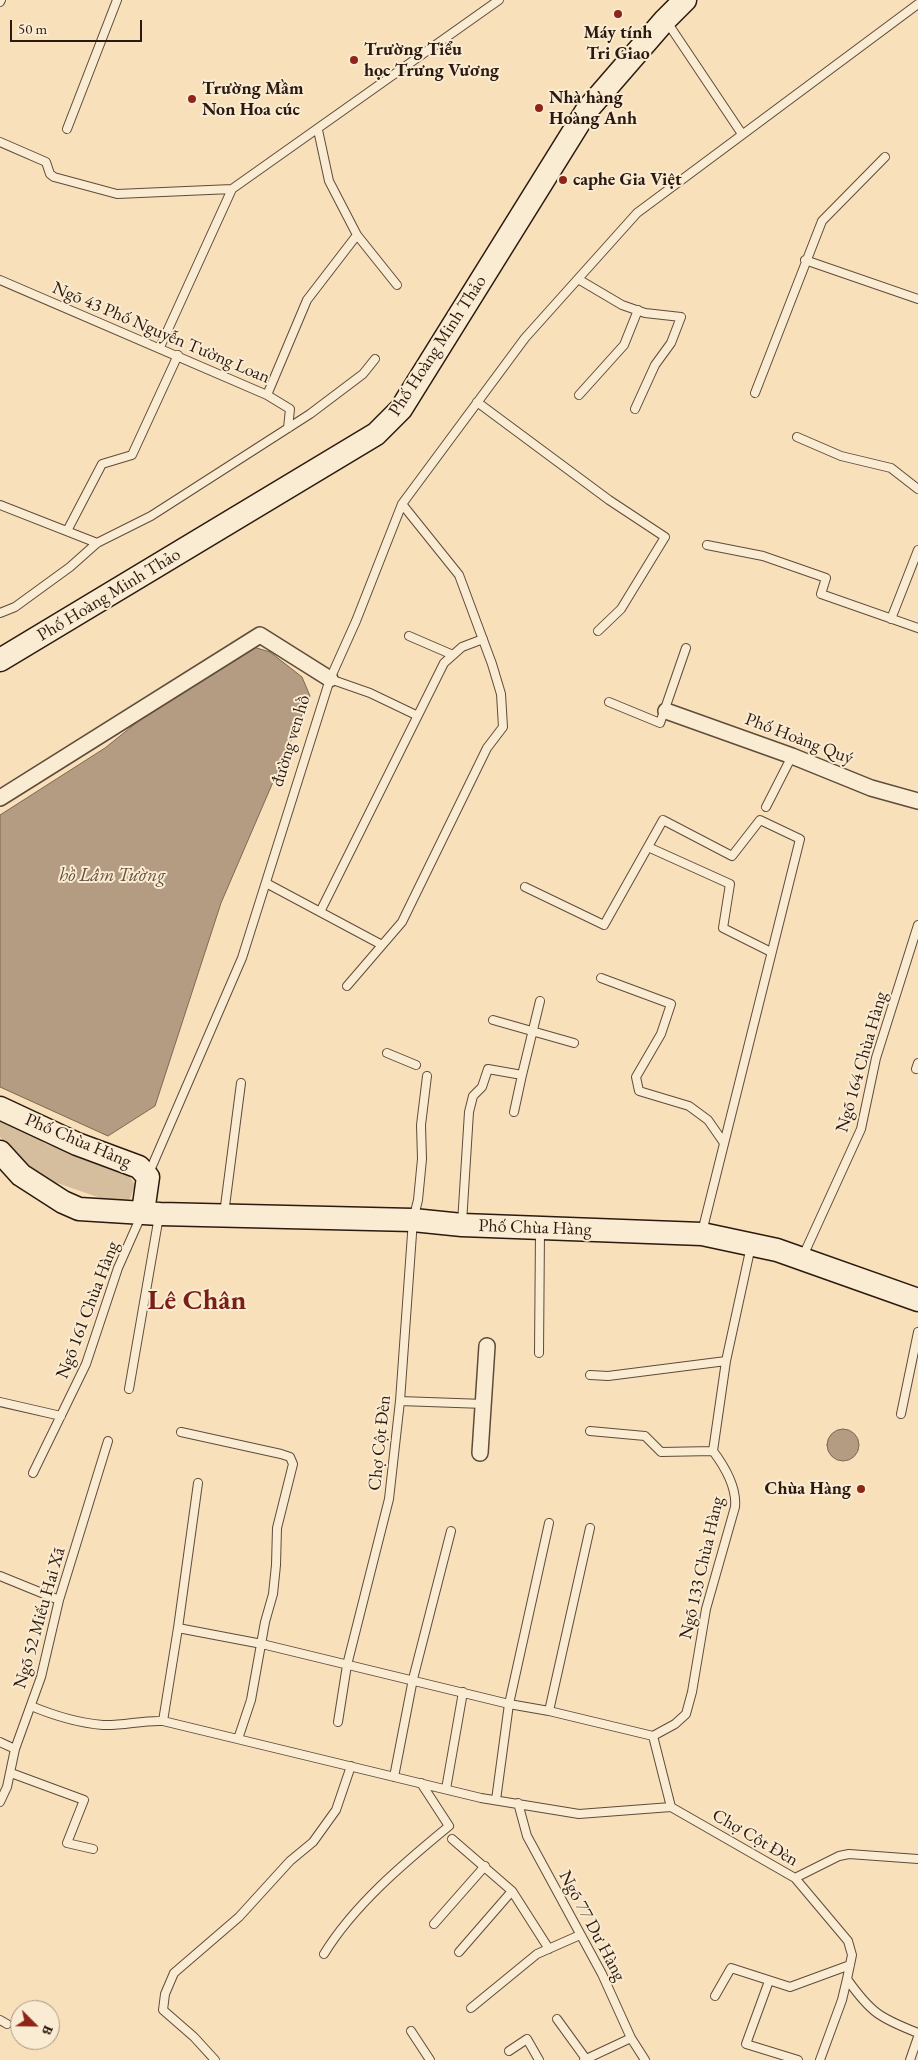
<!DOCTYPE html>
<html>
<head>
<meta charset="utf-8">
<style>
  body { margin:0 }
  #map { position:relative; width:918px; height:2060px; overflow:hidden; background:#f8e0bb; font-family:"EB Garamond",serif }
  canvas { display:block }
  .north { position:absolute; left:10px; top:2000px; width:50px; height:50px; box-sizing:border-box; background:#faebd3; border:1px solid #a89785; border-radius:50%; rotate:113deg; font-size:14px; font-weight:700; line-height:20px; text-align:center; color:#2c190f }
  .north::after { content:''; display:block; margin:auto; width:18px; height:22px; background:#8f2418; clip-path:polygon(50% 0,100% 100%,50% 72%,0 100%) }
  .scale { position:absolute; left:10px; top:20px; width:132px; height:22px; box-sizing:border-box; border:2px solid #2c190f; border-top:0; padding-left:6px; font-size:15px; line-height:18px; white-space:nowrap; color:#2c190f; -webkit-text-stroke:4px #faebd3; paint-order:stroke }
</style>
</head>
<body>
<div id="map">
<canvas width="918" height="2060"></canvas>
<div class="north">B</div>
<div class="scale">50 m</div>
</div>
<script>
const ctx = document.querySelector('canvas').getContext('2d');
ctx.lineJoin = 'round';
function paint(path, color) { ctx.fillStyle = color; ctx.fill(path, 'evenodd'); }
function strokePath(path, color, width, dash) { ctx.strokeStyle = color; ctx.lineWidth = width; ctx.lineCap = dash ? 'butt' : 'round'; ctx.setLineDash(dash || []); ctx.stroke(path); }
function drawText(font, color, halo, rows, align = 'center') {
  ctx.font = font + ' "EB Garamond",serif'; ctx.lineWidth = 4; ctx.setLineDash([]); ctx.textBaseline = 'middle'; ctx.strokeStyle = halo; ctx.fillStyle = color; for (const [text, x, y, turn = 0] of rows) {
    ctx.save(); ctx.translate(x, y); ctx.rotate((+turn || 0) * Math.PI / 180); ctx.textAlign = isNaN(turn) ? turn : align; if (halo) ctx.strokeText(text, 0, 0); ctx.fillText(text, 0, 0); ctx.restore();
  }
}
paint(new Path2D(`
  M0,1114L46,1144L125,1169L135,1185L130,1199L112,1202L37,1176L0,1137Z`), '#d5be9e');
const water = new Path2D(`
  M250,646L270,652L302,677L310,696L221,903L155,1106L108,1136L0,1087V815L105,748L176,691Z
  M827 1445a16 16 0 1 1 32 0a16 16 0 1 1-32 0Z`);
paint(water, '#b39c81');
strokePath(water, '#7d6853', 1);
const lane = new Path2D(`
  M0,2L1,0
  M667,22L742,134
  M67,129L117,0
  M318,130L329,181L357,235L397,285
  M0,142L46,162L50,174L54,177L117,194L232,189L499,0
  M805,260L918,299
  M578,279L622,305L645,313L681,317L671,343L655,365L635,409
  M0,280L267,395L290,409L288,428
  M160,347L232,189
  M755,393L822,221L885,157
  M267,395L307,300L357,235
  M579,395L624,345L638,310
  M477,402L609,500L665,537L621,609L598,631
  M797,437L841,456L891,468L918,489
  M0,505L97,543
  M67,531L102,464L132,455L178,355
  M707,545L763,556L826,578L821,594L918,628
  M0,613L15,607L70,567L97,543L151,516L310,414L363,374L375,359
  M891,619L918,550
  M409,636L453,655
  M330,679L370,693L416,715
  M609,702L660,723L686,648
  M766,807L792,756
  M648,847L730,884L723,928L771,952
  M266,883L382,945
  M525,887L604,925L663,820L732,856L760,820L800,839L702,1232
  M320,912L444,663L462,647L483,639
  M601,978L671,1004L661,1034L636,1077L639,1091L689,1106L708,1120L724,1143
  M347,986L402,922L487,748L503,727L501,694L492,664L459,575L402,504
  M493,1020L574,1043
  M387,1053L416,1065
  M916,1069L918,1063
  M514,1112L522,1075
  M149,1173L242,958L330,679L356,621L402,504L525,338L637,213L918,4
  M224,1214L241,1083
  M462,1223L469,1112L473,1096L482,1087L488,1069L522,1075L540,1001
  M803,1256L861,1129L876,1058L918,925
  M539,1353L540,1230
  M590,1375L608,1376L726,1361
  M129,1389L159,1216
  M400,1401L484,1404
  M0,1402L61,1416
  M901,1414L918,1332
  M590,1431L645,1436L661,1452L713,1451
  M181,1432L281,1454L290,1457L293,1464L277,1528L276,1565L273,1594L265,1622L251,1700L238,1739
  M33,1473L86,1364L118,1268L141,1216
  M198,1483L178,1628L163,1721L481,1798L579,1814L671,1807L795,1878L848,1941L852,1955L847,1979C871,2013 880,2018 918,2033
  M0,1576L59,1600
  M178,1628L262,1644L509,1704L549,1711L653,1736L671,1807
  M31,1706C55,1716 78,1723 103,1725C123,1726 142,1720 163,1721
  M549,1711L590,1528
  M338,1722L347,1665L389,1499L400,1401L413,1220L418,1200L422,1159L421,1125L427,1076
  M653,1736L675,1724L686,1714L692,1692L706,1609L735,1507C737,1487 725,1467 713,1451L726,1361L751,1246
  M0,1742L15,1749
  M11,1773L84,1800L67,1843L93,1849
  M394,1777L413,1679L451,1531
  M446,1789L463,1692
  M496,1800L509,1704L549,1523
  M0,1802L7,1787L15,1749L41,1677L59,1600L108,1441
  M518,1803L527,1836L602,1974L631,2038L645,2060
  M452,1839L512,1891L549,1949
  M795,1878L839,1856L849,1854L918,1859
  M434,1924L485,1866
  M459,1952L512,1891
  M324,1954C354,1905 404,1863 449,1826L421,1783
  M769,1981L746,2044L798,2060
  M715,1996L731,1968L790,1987L850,1965
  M471,2008L537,1954L580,1935
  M557,2019L586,2059
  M0,2020L7,2024
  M411,2031L430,2060
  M509,2051L527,2039L539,2060
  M215,2060L194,2037L163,2010L165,1994L174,1973L239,1917L290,1861L313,1842L336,1810L351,1766
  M584,2060L631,2038
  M820,2060L842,2000L847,1979
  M910,2060L918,2037`);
const street = new Path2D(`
  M666,711L792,756L871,788L918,801
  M0,798L260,635L330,679
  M480,1453L487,1346`);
const secondary = new Path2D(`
  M0,660L376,434L401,409L587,110L665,20L685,0
  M0,1108L77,1144L139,1167L148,1177L143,1212
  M0,1152L21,1175L63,1202L79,1209L160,1214L413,1220L462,1225L702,1234L777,1250L918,1300`);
strokePath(lane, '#5f4b3a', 10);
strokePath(street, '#5f4b3a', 18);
strokePath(secondary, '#2c190f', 25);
strokePath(lane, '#faebd3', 8);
strokePath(street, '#faebd3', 15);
strokePath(secondary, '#faebd3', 22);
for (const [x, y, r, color] of [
  [618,14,5,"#8f2418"],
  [354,60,5,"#8f2418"],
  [192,99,5,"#8f2418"],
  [539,108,5,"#8f2418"],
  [563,180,5,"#8f2418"],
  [861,1489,5,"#8f2418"]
]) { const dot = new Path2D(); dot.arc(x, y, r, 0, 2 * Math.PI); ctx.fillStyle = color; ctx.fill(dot); strokePath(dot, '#faebd3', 2); }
drawText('bold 18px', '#2c190f', '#faebd3', [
  ["Máy tính",618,33,"center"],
  ["Tri Giao",618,54,"center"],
  ["Trường Tiểu",364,50],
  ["học Trưng Vương",364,71],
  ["Trường Mầm",202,89],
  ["Non Hoa cúc",202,110],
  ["Nhà hàng",549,98],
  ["Hoàng Anh",549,119],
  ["caphe Gia Việt",573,180],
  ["Chùa Hàng",851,1489,"right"]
], 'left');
drawText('18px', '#2c190f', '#faebd3', [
  ["Ngõ 43 Phố Nguyễn Tường Loan",161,333,23],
  ["Phố Hoàng Minh Thảo",438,346,-57],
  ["Phố Hoàng Minh Thảo",109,595,-31],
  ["Phố Hoàng Quý",799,739,21],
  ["đường ven hồ",291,741,-73],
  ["Ngõ 164 Chùa Hàng",862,1062,-74],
  ["Phố Chùa Hàng",78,1141,23],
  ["Phố Chùa Hàng",535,1228,2],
  ["Ngõ 161 Chùa Hàng",88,1310,-69],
  ["Chợ Cột Đèn",380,1443,-84],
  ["Ngõ 133 Chùa Hàng",702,1568,-77],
  ["Ngõ 52 Miếu Hai Xã",40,1618,-74],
  ["Chợ Cột Đèn",755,1838,30],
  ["Ngõ 77 Dư Hàng",592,1926,62]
]);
drawText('italic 19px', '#624d3d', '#faebd3', [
  ["hồ Lâm Tường",112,876]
]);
drawText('bold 28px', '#7a1f14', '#faebd3', [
  ["Lê Chân",197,1301]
]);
</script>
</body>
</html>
